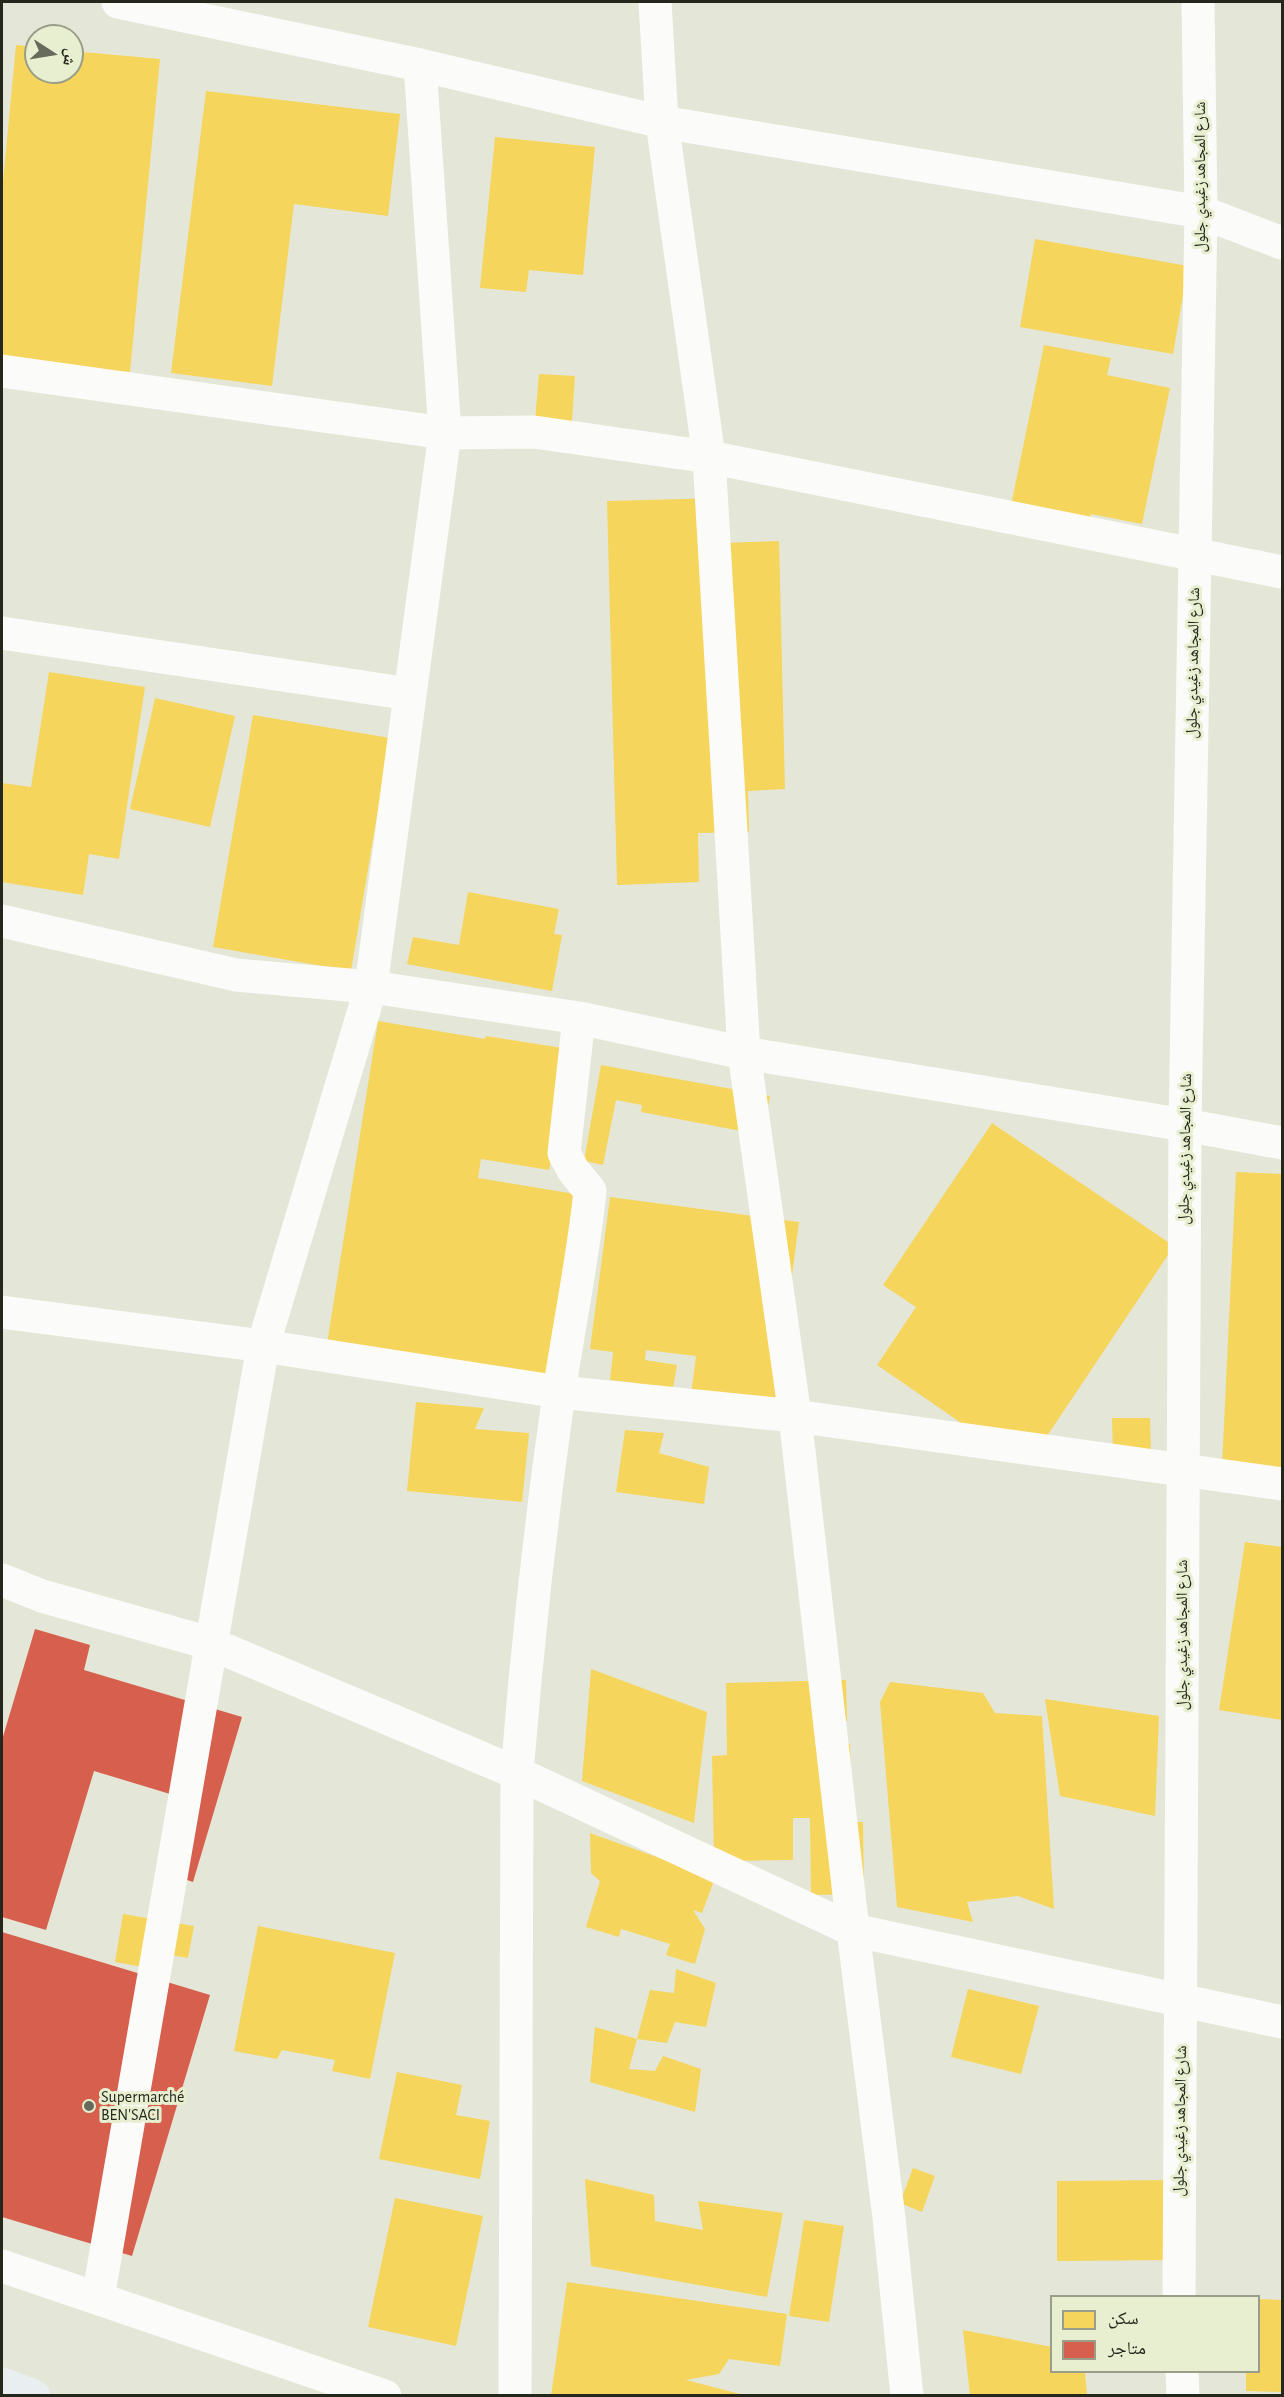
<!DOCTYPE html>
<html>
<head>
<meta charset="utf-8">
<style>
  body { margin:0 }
  #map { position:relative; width:1284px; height:2397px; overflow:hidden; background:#e4e7d7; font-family:"Alegreya Sans","Noto Naskh Arabic",sans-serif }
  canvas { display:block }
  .frame { position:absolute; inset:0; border:3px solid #25271c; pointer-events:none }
  .legend { position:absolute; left:1050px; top:2295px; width:210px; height:78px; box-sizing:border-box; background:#e8eed0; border:2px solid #9a9e88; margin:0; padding:8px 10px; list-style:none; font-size:18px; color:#25271c }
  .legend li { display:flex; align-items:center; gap:12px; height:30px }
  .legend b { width:30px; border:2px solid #9a9e88 }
  .north { position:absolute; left:24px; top:24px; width:60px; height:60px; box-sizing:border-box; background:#e8eed0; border:2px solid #9a9e88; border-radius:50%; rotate:102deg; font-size:16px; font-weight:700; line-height:24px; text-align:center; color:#25271c }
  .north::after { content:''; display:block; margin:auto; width:21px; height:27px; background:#686a5d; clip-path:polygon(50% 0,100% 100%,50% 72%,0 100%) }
</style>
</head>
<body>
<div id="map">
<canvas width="1284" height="2397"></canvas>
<div class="frame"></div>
<ul class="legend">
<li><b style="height:16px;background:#f6d55c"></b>سكن</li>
<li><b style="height:16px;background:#d6604d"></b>متاجر</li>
</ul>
<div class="north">ش</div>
</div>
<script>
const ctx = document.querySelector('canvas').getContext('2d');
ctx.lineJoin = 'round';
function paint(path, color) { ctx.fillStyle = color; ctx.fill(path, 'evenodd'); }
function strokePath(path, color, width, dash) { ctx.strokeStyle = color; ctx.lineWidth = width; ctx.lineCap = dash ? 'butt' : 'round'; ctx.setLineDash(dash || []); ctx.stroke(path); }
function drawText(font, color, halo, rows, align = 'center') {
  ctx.font = font + ' "Alegreya Sans","Noto Naskh Arabic",sans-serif'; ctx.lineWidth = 6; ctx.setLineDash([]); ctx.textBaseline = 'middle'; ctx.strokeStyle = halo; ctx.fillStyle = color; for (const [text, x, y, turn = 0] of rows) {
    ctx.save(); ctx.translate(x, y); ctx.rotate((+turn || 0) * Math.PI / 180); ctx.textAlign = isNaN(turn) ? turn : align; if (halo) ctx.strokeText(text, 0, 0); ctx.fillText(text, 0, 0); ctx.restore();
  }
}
paint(new Path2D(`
  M16,45L36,47V72H72V51L160,59L130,372L2,360V192Z
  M206,91L400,114L388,216L294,204L272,386L171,373Z
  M495,137L595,147L583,275L529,270L526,292L480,288Z
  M1035,239L1188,266L1173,354L1020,327Z
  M1044,345L1111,358L1107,375L1170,388L1142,524L1091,514L1088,530L1009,515Z
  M539,374L575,376L571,435L534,432Z
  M722,498L723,543L779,541L785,789L748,791L749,832L698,833L699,882L617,885L607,501Z
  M49,672L145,687L119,859L89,854L83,895L2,882V783L31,787Z
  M155,698L235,716L210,827L130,809Z
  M253,715L390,738L351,971L213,947Z
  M468,892L559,909L554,934L562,935L552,991L407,964L413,937L459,945Z
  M378,1021L485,1039L486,1036L569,1049L549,1170L481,1159L478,1178L581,1195L550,1387L327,1344Z
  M601,1065L770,1096L762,1135L641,1112L642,1105L616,1100L603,1165L584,1161Z
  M992,1123L1174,1246L1047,1436L970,1429L877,1365L916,1307L883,1285Z
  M1236,1172L1282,1174V1469L1222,1466Z
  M610,1197L799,1222L775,1405L691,1394L696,1356L646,1350L645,1360L677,1365L671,1400L634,1395L636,1383L610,1380L613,1352L590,1349Z
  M416,1402L484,1408L475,1429L529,1433L522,1502L407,1491Z
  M1112,1418H1150L1151,1453L1113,1454Z
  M625,1430L664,1433L659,1453L709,1467L704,1504L616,1492Z
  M1245,1542L1282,1547V1720L1219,1710Z
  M591,1669L707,1712L694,1823L582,1781Z
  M846,1680L847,1721L815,1722V1745L850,1744L852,1822H863L864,1894L811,1895L810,1818H793V1860L714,1861L712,1756L727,1755L726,1683Z
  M890,1682L983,1693L995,1713L1042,1716L1054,1909L1018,1896L967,1902L973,1922L897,1907L880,1702Z
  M1045,1699L1159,1716L1155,1816L1060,1796Z
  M590,1833L715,1878L702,1913L693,1910L705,1929L695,1964L666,1955L670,1944L621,1929L619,1937L586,1927L600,1881L591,1873Z
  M123,1914L194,1926L188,1958L158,1953L155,1969L115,1962Z
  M258,1926L395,1953L370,2079L332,2071L335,2060L282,2050L277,2059L234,2051Z
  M676,1969L716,1983L706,2027L675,2022L667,2043L637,2039L650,1990L674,1993Z
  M968,1989L1039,2006L1021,2074L951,2057Z
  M595,2027L637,2039L629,2069L655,2071L663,2056L701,2069L695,2112L590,2082Z
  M397,2072L462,2085L456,2115L490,2121L480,2179L379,2159Z
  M913,2168L935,2176L922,2212L900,2203Z
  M585,2179L654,2195L655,2221L703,2230L698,2201L783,2213L767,2297L591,2266Z
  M1177,2180L1178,2260L1057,2261V2181Z
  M395,2198L483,2216L456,2346L368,2327Z
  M804,2220L844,2226L829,2322L789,2316Z
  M567,2282L787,2314L780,2366L729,2359L719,2374L686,2380L748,2396H551Z
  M1258,2299L1282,2300V2392L1246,2391V2372H1258Z
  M963,2330L1052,2347V2372H1085L1087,2396H970Z`), '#f6d55c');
paint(new Path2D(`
  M35,1629L90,1645L84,1670L242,1717L193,1882L175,1876L180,1797L94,1771L46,1930L2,1917V1740Z
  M2,1932L210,1995L132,2256L2,2217Z`), '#d6604d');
strokePath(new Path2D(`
  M118,2L420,65L662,122L1201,212L1282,243
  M655,2L662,122L709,457L744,1053L795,1416L853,1930L889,2218L907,2396
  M2,371L445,433L534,432L709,457L1282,572
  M2,633L410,694
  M2,921L236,975L371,987L445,433L420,65
  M2,1312L263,1346L559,1392L795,1416L1282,1484
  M2,1580L42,1596L209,1643L517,1773L853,1930L1282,2022
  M2,2266L385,2396
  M98,2298L263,1346L371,987L579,1018L744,1053L1185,1125L1282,1143
  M515,2396L517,1773C527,1646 541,1519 559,1393C569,1325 583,1259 590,1191L573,1170L564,1153L579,1018`), '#fbfbf9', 33);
strokePath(new Path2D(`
  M1179,2296L1185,1125L1201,212L1198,2
  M1182,2372L1183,2396`), '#fbfbf9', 33);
strokePath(new Path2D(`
  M2,2384L34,2396`), '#e9eff0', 33);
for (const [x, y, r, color] of [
  [89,2106,6,"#686a5d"]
]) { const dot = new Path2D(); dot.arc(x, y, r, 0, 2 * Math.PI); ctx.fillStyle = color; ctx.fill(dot); strokePath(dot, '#e8eed0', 2); }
drawText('16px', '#25271c', '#e8eed0', [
  ["شارع المجاهد زغيدي جلول",1200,177,-90],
  ["شارع المجاهد زغيدي جلول",1193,663,-89],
  ["شارع المجاهد زغيدي جلول",1185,1149,-89],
  ["شارع المجاهد زغيدي جلول",1182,1635,-90],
  ["شارع المجاهد زغيدي جلول",1180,2121,-89]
]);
drawText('16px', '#25271c', '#e8eed0', [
  ["Supermarché",101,2097],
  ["BEN'SACI",101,2115]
], 'left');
</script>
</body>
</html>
